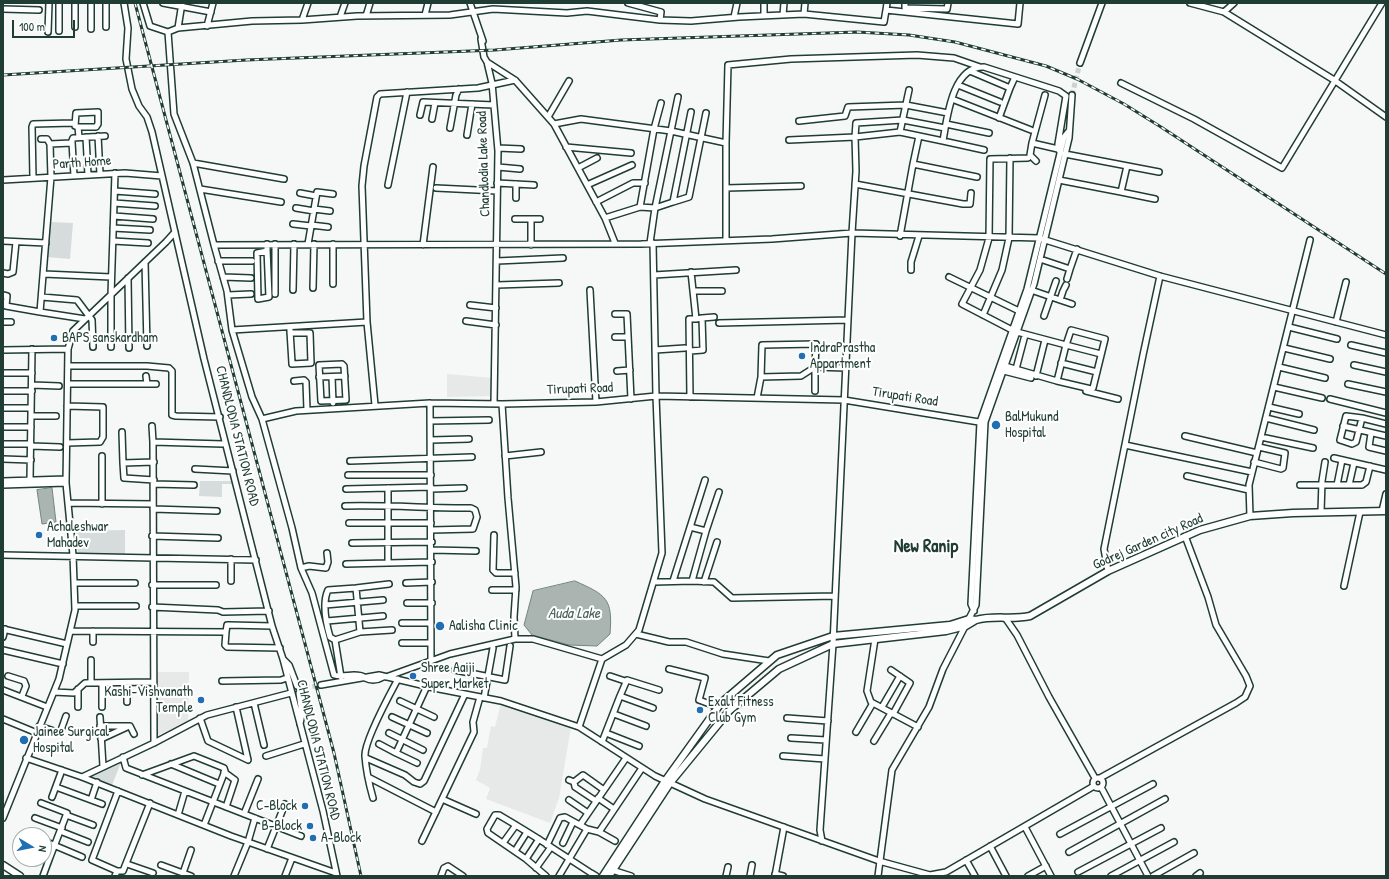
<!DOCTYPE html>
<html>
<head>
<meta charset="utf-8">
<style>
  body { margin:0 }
  #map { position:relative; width:1389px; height:879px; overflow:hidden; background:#f6f7f7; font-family:"Patrick Hand",sans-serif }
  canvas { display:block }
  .frame { position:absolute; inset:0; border:4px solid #1f3d34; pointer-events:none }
  .north { position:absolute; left:12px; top:827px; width:40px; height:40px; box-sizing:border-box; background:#fff; border:1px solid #a5b1ae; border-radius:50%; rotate:100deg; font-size:11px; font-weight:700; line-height:16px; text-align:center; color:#1f3d34 }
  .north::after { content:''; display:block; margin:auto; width:14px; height:18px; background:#1f6fb2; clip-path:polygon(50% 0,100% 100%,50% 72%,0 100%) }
  .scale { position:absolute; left:12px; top:20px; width:63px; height:18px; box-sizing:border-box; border:2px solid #1f3d34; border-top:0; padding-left:5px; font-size:12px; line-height:14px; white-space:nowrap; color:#1f3d34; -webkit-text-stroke:3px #fff; paint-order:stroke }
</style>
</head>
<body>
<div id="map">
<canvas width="1389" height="879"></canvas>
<div class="frame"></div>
<div class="north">N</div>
<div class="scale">100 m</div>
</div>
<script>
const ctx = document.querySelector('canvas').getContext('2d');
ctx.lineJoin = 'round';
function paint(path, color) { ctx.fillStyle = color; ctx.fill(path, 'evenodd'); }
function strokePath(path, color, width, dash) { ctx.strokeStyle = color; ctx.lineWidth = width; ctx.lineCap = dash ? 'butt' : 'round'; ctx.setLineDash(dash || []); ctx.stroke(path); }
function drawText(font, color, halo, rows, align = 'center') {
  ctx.font = font + ' "Patrick Hand",sans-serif'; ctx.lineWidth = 4; ctx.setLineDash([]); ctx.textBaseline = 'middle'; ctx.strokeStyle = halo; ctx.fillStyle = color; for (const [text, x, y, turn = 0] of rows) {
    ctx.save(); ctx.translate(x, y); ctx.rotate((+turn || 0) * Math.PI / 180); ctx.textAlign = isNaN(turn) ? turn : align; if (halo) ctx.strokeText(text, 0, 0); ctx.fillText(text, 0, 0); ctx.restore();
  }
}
paint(new Path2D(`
  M447,374L493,378V396L447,397Z
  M155,672H189L188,722L156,736Z
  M501,703L571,727L559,798L550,823L486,799L490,788L476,780L480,770L483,748H487L491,726L495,727Z`), '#e6e9e8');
paint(new Path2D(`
  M50,222L73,223L70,259L47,257Z
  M200,481H233V484H222V497L199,496Z
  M125,530V556H81L78,553L76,531Z
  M122,760L112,785L92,777L91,775Z`), '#d6dcdb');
const water = new Path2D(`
  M52,488L56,522L42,524L37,490Z
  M575,581C606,595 613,598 610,634L597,646L569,645L532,635L524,625L533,591Z`);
paint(water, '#aab5b1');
strokePath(water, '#72857f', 1);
strokePath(new Path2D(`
  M1072,95L1080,63
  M305,688L321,685`), '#cbd2d0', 5, [5, 2.5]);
const minor = new Path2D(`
  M59,3V31
  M124,3L128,28L126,59L132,89L139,106L147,117L152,132L204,359L272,626L283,659L323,811L337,876
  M143,3L150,26L168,32L174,114L193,163L214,245L641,244L772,239L852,233L1039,238L1160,276L1386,335
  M163,3L211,12
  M470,3L483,41
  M628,3L661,12L660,20
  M887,3L886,10L1018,24L1020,3
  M905,3V8L947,9L948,3
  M1190,3L1224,12L1334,80L1386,117
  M3,9L39,10
  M1224,12L1234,3
  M804,14L805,3
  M425,15L428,3
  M783,15L784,3
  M366,16L370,3
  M764,16V3
  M340,17L345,3
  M734,17L737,3
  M302,20L308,3
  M207,26L213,3
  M75,27V3
  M106,27V3
  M178,28L182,3
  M91,29V3
  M48,32L49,3
  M168,32L178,28L252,21L302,20L357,16L450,15L493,9L567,13L587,11L660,20L691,21L739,17L804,14L884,22L886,10
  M481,39L484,57L487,62L492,83L498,151L494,403
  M1080,63L1102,3
  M970,71L1010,88L999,118
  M515,80L554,124L581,119L671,131L726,143V240
  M1121,83L1194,119L1282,168L1382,3
  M958,85L1000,102
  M1010,88L1015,77
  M1045,95L1032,143L1058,149
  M952,99L1031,130
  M420,115L423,102L494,105
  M548,117L569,81
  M432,119L435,103
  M799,121L845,116L848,107L906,105L948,113
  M554,124L605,218L640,207L655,208L673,202L691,112
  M946,124L989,133
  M78,127H96L98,124V112L76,113L75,126L78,127L79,137
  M450,128L456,95L459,89
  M900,132L909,90
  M467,135L472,104
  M98,136L100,174
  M86,137L88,175
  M41,139H47L50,144L71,143L73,138L105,136
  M789,140L855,137L856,123L903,120L945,128
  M943,141L984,150
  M72,142L74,176
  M726,143L728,65L791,59L917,55L954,58L980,67
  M1032,143L1030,155L1036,161
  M50,144L51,177L40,312L85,319
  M566,147L631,153
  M498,148L521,149
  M1065,154L1159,172
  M193,163L284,179
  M913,164L919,136
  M1127,166L1121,192L1155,199
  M498,167L520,169
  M578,168L597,158
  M33,178L32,127L33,124L73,123
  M3,180L125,173L162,176
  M1059,180L1121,192
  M497,183L534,185
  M855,184L963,204H970L971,193
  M388,185L407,92
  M587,185L632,165
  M436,188L497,191
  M726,188L801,186
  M200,189L281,202
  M115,191L155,194
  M300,193L316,196
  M516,198V184
  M596,202L633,183H645
  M673,202L689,197L706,113
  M114,203L155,206
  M640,207L654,129L661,103
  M296,208L314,211
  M314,209L330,211
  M114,216L153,219
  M605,218L615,243
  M515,219H540
  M531,219V245
  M293,224L311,226
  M311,225L328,227
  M113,228L150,230
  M900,236L913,164L977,177
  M3,241L46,243
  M113,241L148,243
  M650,243L655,208L678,97
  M267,244V249L269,297L258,299L257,253L267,251
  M308,244L317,192L333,194
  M333,244V284
  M214,245L227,291L232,330L252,397L262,419L292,528L301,568L312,593L334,675C343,678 356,672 364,677
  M423,245L433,167
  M1040,259L1070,269L1077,249
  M218,261H252
  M497,261L563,258
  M145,262L147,346
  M911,270V262L919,236
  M3,273L8,274L13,272L16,242
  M44,274L111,277
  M654,275L736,270
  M223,277L251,278
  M949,277L1019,311
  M128,278L129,348
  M1067,279L1070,269
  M497,285L559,283
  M313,288L314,244
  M1064,289L1066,285
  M293,290L294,244
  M590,290L596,402
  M1031,290L1060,300L1063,291
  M693,291H722
  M275,294V244
  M3,295L7,296L6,306L40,312
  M228,295L251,294
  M42,297L77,300L92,320L93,347
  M1060,300L1072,304
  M470,305L496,308
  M615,314H627L631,399
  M983,315L1002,270L1009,238L1010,158
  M1044,316L1056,281
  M702,318L714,317
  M466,321L496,325
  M3,322H11
  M1336,322L1346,282
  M719,323L848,320
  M290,327V331L292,363V364L311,363L310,333H290
  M1289,327L1337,339
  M232,330L367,322
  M1012,330L962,304L980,270L989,238L990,159L1028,158
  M615,337H627
  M1351,345L1386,353
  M111,347V295L115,173
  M1284,348L1330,359
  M3,350L68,349
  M655,350L685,348
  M690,351L703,350L702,318L696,319L691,272
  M1061,363L1097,372
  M342,364L344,366L346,400L321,401L319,365Z
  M1354,365L1386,372
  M68,366H147L169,368L172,371V415L176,416L220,417
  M1005,366L1057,381L1066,345L1017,332
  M815,367L801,376L761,377L762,345L816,344L815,367L846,368
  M815,367V391
  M1279,367L1325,378
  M1016,369L1025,335
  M1000,370L1031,378
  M617,371L630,370
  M3,373H32
  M1036,376L1045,340
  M319,377L345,376
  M332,377L333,403
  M294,381L304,380L306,382L307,410
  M1057,381L1091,389L1093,388L1105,339L1071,330L1066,345L1101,354
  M68,384H147L146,376
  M147,384H156
  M1348,384L1386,392
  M32,385L59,386
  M1274,387L1322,398
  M3,391H32
  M1086,391L1118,399
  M690,397L689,319H696
  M757,398L761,377
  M1330,399L1386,413
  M502,404L508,498L516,587L514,617L515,639
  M375,405L367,322L362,186L364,166L377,97L380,94L478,88L515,80L487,62
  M1269,407L1299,414
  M3,408H31
  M31,416H56
  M1266,418L1314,430
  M1362,418L1346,416L1340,440L1352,444L1356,442L1362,418L1386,424
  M262,419L296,411L430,403
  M430,421L489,420
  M152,426L153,442
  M1343,426L1386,436
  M3,427H31
  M122,432L123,463L154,462
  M1371,433L1369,447L1386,451
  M1185,436L1257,453
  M1261,437L1313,448
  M431,440L469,439
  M67,443L100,442L103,437V407L67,406
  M3,444H31
  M1125,445L1252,472
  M31,446L60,447
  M505,456L541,452
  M1334,458L1386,470
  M3,459L31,460
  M350,461L472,457
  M1254,462L1281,469L1283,468L1285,453L1259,447
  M123,463L124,478L154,480
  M195,469L233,471
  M348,475H431
  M1187,476L1249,490
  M30,479L32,349
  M3,481L66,479
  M154,484L194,485
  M3,485L66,483
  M1300,485H1362L1366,482L1370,466
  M1337,485L1342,460
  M1349,485L1354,463
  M388,488V563L432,562
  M346,489L431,487
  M431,489L464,488
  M68,503L153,504
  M102,504V456
  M345,506C387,505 429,508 471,508L475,510L477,517L473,529L431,530
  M153,509L217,511
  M1382,511L1386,494
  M1321,512L1322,481L1325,462
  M1250,516L1249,485L1310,240
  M349,523H431
  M690,527L706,531L692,581
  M706,531L719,492
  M494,535L493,570L496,573H515
  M152,536L218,538
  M352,543L432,542
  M432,550L476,551
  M3,555L256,560
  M231,559V581
  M346,564L388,563
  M301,568L309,566L326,568L328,562L327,553
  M1108,571L1104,549L1143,355L1160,276
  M673,581L705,480
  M654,582L692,581L714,582L732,598L835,596
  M704,582L717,542
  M74,583H135
  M406,583L432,582
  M152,585H216
  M1344,586L1360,512
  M356,588L389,584
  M492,590H516
  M407,603H432
  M325,605L383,600
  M75,606H136
  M152,607L218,610L223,612L269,611
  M974,611L971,604L980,422L1027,289L1064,137L1068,132
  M1006,619L1017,635L1049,697L1095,778
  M327,621L383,616
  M402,623H431
  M3,629L67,644
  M70,631L226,632L227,625H229L272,626
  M226,632L225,645L227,647L280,648
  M636,634L669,642H686L723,654L769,661
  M3,637L5,629
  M875,639L867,691L871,702L918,727
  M335,640L330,637C326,623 322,603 328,590L356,588L360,632
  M93,642V631
  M402,643H431
  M3,650L63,664
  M283,659L289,665L297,686L305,688
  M431,660L430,403L502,404L596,402L656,396L844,400L985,423
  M669,669L705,678L699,700L718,707
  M455,670L505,680L510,646
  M891,670L910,683L893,714
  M8,676L24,681L26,686L22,696
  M610,676L625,681
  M341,677L335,640L360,632L392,630
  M386,677L450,654L515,639H533L602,659
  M365,678C371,681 378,680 383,677
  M222,681L281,680L287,678
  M91,683V660
  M321,685L379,675L434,688L501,701L579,727L655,776L705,799L879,861L930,875L946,872L1094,786
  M78,689V707
  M3,690L47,707
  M54,692L74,693L85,683L153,682
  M620,696L627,680L659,690
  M484,698L493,648
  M400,701L434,717
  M127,702V683
  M254,703L264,745
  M102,707V683
  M882,707L900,676
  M614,714L646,726
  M100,717L103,766
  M392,717L427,733
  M200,718L208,741L248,760L236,707
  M787,718L828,721
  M3,719L37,733
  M300,724L302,714L299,693L305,688
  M39,726L60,733L66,716
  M100,726H130L134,734
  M579,727L602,659L626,645L639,630L662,553L656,396L653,243
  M856,732L873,703
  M389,733L423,750
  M606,733L639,746
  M791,738L826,740
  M101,739L127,727
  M874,741L891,713
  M602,742L620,696L653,708
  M154,743L153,442L223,444
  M379,744L396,753
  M266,756L304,744
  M783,756L825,759
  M123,757L126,768L301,836
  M26,758L82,777L231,836L336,873
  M366,758L405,775L414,782L420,784L424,781L465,694
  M417,763L396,753L427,686
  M171,764L219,784
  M224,772L235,780L226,807
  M142,775L194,756L224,768L225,771L204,825
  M82,777L154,743L207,715L291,693
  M368,777L436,812
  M1093 783a5 5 0 1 1 10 0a5 5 0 1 1-10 0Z
  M1100,778L1236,703L1245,697L1250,686L1246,676L1216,625L1208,597L1185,536
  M569,780L574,782L583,775L604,790
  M574,782L575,787L596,801
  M56,787L102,804
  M1101,787L1148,876
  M52,797L62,770
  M373,798C369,784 366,770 365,756C364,741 390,694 398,679
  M598,798L614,809
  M442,799L476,814
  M91,800L97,782
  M569,800L588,813
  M41,803L67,813L50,857
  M244,814L258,779
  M66,815L93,825
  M178,815L185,791
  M3,818L59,679L75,610L73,555L66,483L68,349L73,331L166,242L175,232
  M35,818L62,828
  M580,825L626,758
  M1025,827L1051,876
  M587,829L599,832L615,841
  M60,831L88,842
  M599,832L642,768
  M28,834L30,835
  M1060,834L1153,784
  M539,839L526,859L488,833L487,829L495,815H499C516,825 534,836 551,847L591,873L596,876
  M44,841L82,857
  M422,841L474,732L473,722L480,697
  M822,841L820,830L833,644L852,233L856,171L855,137L900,132L943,141C947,118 952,66 984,67L1059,91L1066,96L1058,144V149L1061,153
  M503,843L516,825
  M563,843L573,822
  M547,845L560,818L565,817L587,829L559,876
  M990,846L1006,876
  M267,849L285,804
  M515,851L527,832
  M1069,852L1165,799
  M526,859L546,876
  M966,860L975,876
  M127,864L153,873
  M161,865L191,876
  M536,868L551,847
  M612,870L631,876
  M117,871H123L150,803
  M1078,872L1161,828
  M183,873L191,850
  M775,874L783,876
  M43,876L50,857L44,854
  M115,876L117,871L92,860L118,791
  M234,876L248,842L255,818
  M285,876L292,858
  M441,876L444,868L448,866L463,876
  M726,876L728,867
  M750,876L752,865
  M775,876L784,827
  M878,876L892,770L929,707L943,669L976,605L985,422L1034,284L1069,138L1072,95
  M1028,876L1046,866
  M1111,876L1174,842
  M1153,876L1194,853
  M1196,876L1200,873`);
const major = new Path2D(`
  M976,620C994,615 1012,620 1030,616L1108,571L1200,530L1250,516L1293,513L1386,511
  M3,865L20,876
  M603,876L665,781L721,703L777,655L833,636L950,625L969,619L976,620L966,626L946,631L833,644L779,669L729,711L670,783L609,876`);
strokePath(minor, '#1f3d34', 8);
strokePath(major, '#1f3d34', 9);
strokePath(minor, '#fff', 5);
strokePath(major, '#fff', 6);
const rail = new Path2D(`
  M135,3L334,753L361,876
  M3,75L246,60L495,50L621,40L857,32L909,35L955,42L1046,66L1077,79L1124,104L1161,127L1386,274`);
strokePath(rail, '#1f3d34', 3);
strokePath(rail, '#fff', 1.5, [4.5]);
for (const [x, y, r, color] of [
  [54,338,4,"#1f6fb2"],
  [802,356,4,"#1f6fb2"],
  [996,425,5,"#1f6fb2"],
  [39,535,4,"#1f6fb2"],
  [440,626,5,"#1f6fb2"],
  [413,676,4,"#1f6fb2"],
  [201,700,4,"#1f6fb2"],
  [700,710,4,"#1f6fb2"],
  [24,740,5,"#1f6fb2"],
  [305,806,4,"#1f6fb2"],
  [310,826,4,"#1f6fb2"],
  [313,838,4,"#1f6fb2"]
]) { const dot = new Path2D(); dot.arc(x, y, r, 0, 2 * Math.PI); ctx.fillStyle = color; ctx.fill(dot); strokePath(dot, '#fff', 1.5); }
drawText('14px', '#1f3d34', '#fff', [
  ["Parth Home",82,163,-4],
  ["Chandlodia Lake Road",484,164,-92],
  ["Tirupati Road",580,389,-2],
  ["Tirupati Road",905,397,9],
  ["CHANDLODIA STATION ROAD",237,436,76],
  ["Godrej Garden city Road",1148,542,-24],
  ["CHANDLODIA STATION ROAD",318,750,76]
]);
drawText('14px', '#1f3d34', '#fff', [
  ["BAPS sanskardham",62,338],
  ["IndraPrastha",810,348],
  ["Appartment",810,364],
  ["BalMukund",1005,417],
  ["Hospital",1005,433],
  ["Achaleshwar",47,527],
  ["Mahadev",47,543],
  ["Aalisha Clinic",449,626],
  ["Shree Aaiji",421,668],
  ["Super Market",421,684],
  ["Kashi-Vishvanath",193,692,"right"],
  ["Temple",193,708,"right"],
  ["Exalt Fitness",708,702],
  ["Club Gym",708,718],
  ["Jainee Surgical",33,732],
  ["Hospital",33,748],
  ["C-Block",297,806,"right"],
  ["B-Block",302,826,"right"],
  ["A-Block",321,838]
], 'left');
drawText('italic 15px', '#49615a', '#fff', [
  ["Auda Lake",574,614]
]);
drawText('bold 18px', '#1f3d34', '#fff', [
  ["New Ranip",926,547]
]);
</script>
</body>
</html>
